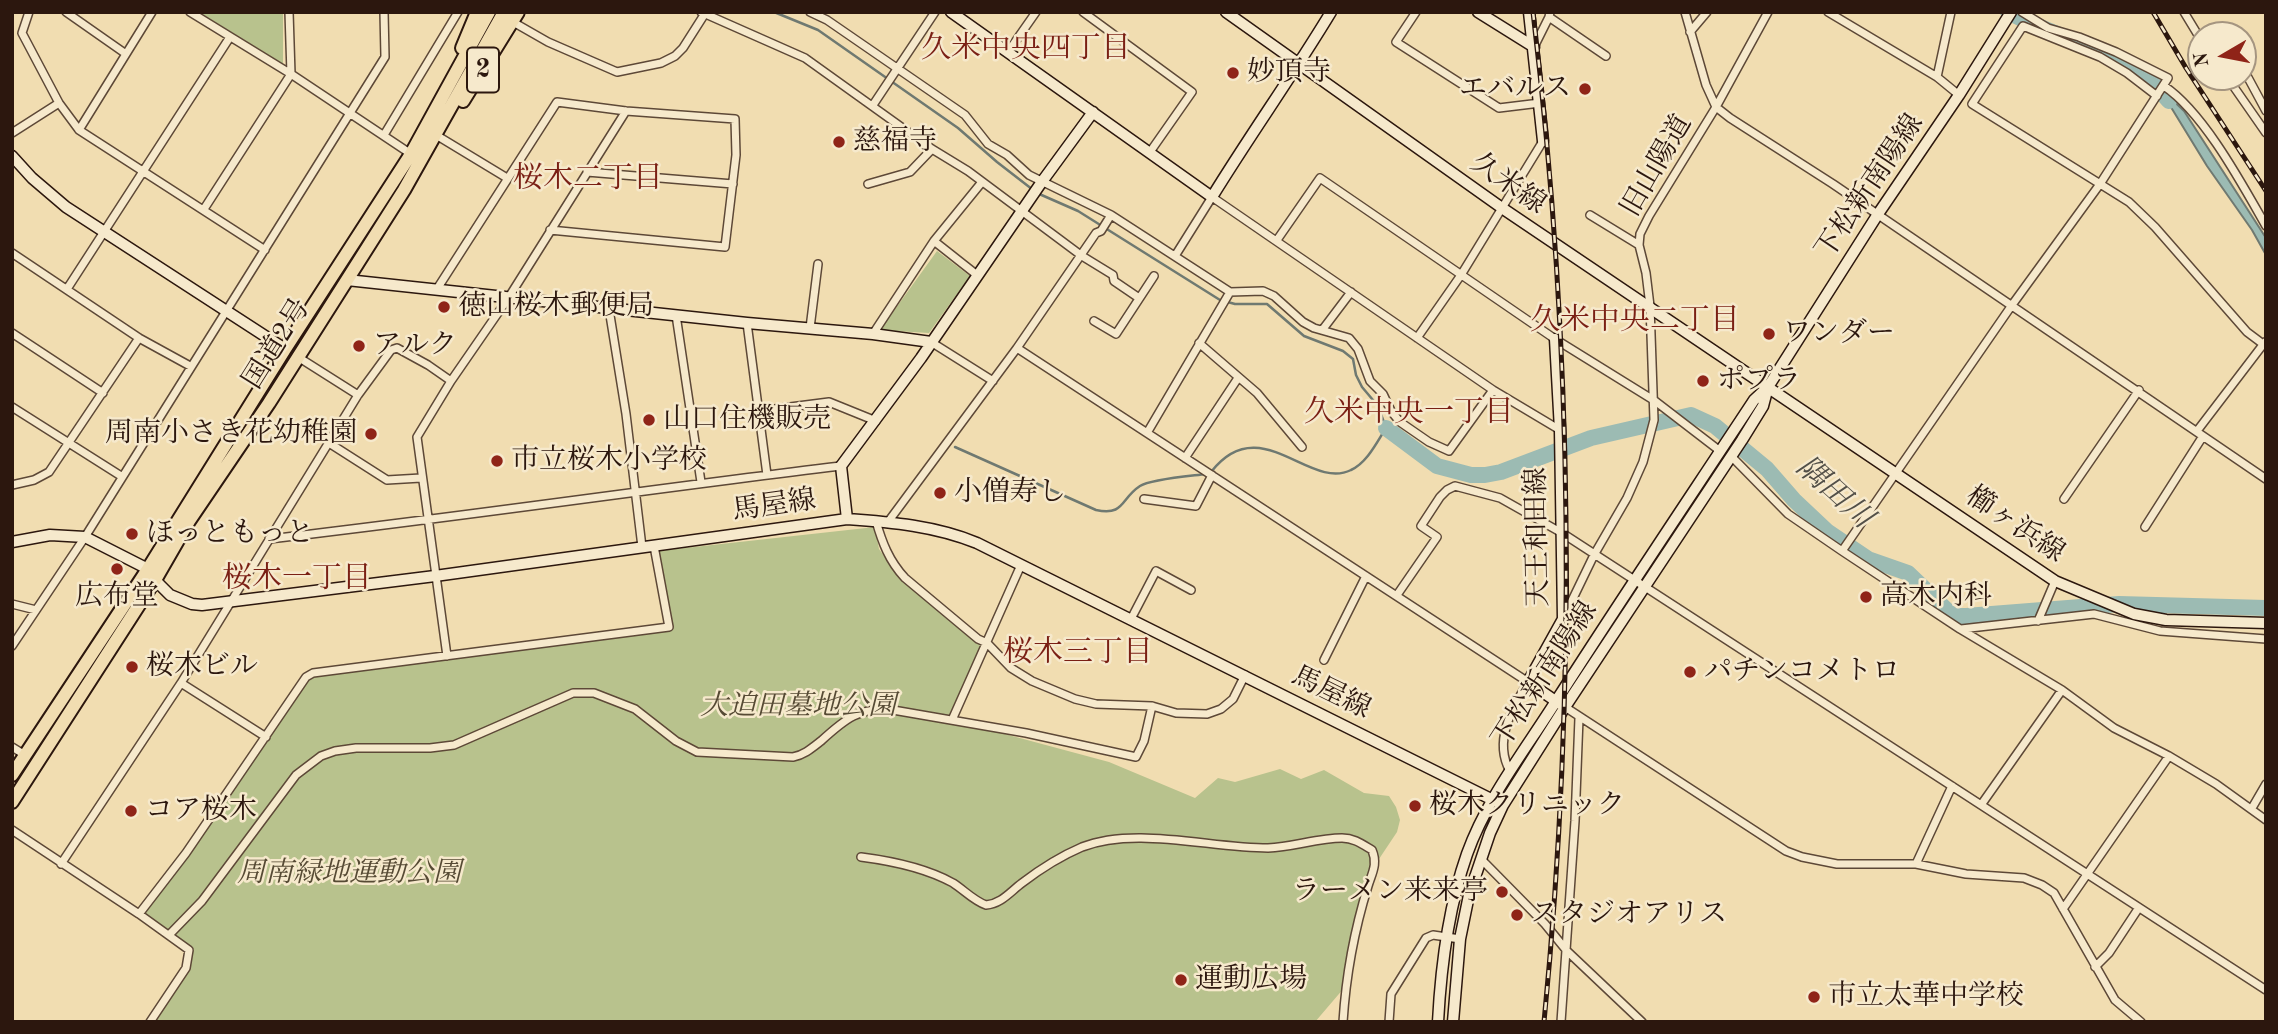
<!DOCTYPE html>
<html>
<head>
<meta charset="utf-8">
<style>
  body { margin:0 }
  #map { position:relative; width:2278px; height:1034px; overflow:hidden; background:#f1ddb1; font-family:"Old Standard TT",serif }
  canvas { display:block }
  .frame { position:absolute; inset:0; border:14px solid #2c170e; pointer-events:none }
  .north { position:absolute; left:2187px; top:21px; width:70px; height:70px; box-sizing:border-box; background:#f6e9cc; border:2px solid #a59580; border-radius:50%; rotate:260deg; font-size:19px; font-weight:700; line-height:28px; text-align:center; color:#2c170e }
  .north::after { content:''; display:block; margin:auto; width:24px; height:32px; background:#8f2418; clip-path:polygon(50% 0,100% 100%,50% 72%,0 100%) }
</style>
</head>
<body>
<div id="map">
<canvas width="2278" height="1034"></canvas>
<div class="frame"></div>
<div class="north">N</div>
</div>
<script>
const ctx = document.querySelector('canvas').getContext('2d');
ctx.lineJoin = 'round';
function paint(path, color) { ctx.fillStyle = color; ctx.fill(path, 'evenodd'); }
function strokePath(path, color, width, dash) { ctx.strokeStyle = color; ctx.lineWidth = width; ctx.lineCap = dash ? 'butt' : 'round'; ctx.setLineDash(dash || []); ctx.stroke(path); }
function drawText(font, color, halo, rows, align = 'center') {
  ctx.font = font + ' "Old Standard TT","Noto Serif JP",serif'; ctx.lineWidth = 5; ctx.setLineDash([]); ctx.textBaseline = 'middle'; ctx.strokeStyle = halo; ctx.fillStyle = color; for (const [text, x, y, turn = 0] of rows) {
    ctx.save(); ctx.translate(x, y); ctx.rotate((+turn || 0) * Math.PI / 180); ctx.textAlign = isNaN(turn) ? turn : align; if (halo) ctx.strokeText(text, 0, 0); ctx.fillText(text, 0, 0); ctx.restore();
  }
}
paint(new Path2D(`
  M199,12H283V64Z
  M937,251L970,276L929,333L880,330Z
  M875,527L879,549L898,576L984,644L949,719L1109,762L1195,798L1218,778L1235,782L1280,769L1301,779L1324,770L1364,793L1389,796L1396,807L1400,820L1397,832L1377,862L1364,900L1345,967L1344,988L1315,1022H151L189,965V953L139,916L311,672L668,628L658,551Z`), '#b8c28d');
const water = new Path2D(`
  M2158,86L2184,111L2266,238V255L2252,230L2207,166Z`);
paint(water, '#9cbbb3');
strokePath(water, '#6f7971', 2);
strokePath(new Path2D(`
  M774,12L818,30L958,128L997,162L1037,193L1078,211L1220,300L1235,304H1267L1304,336L1343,351L1353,359L1356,375L1362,387L1378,406L1386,428C1377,442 1367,463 1351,470C1309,491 1260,409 1211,472
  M955,447L1096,510C1125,516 1120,499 1140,486C1151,479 1191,476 1206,474`), '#6f7971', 2.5);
strokePath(new Path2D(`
  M2008,12C2062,41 2130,52 2169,101
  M1386,428L1437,466L1471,475H1485L1501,472L1591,438L1691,415L1715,426L1767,469L1794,500L1828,532L1868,559L1908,573L1953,616H1966L2119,604L2266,608`), '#9cbbb3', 16);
const street = new Path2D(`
  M29,12L22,33L59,103L79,130L265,250
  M66,12L126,54
  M190,12L291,74L411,154
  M701,12L805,58L932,149L968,171L1082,256L1113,275L1114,281L1139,298
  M810,12L827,20L965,115L988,144L1007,155L1029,175L1111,215L1230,292L1147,433
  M1083,12L1192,92L1150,152
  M1416,12L1396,42L1499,108L1540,103
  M1550,12L1549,17L1606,56
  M1685,12L1706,85L1716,107L1730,118L1833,184L2266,479
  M1828,12L1937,77L1959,95
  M2184,12L2201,40
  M513,22L548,42L617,72L661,63L675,56L683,48L704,15
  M1690,32L1707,12
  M1534,47L1549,17
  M1008,52L1036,12
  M2243,72H2245L2266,111
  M1937,77L1951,12
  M2227,77L2266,133
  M2164,86C2204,113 2242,184 2266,226
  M2157,96L2127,73L2100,57L2023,26L1972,104L2129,202L2155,227L2247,332L2263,344
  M873,105L935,12
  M79,130L152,12
  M12,133L59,103
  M384,135L458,12
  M436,135L507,178
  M587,172L733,184
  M868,184L910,172L932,149
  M204,209L291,74L289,12
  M1590,215L1639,245
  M1277,240L1320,178L1555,339L1655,401L1720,451
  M934,241L977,275
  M12,253L139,338L190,366
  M1175,256L1212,197L1493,390L1560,430
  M67,289L230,37
  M437,289L557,102L626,111L735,119L736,155L725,247L550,230
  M1230,292L1263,291L1274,296L1303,322L1314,328L1349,338L1358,349L1370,381L1383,394L1391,411L1400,422L1429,442L1449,451L1493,390
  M609,309L626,414L642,547
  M676,315L701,482
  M1094,321L1116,334L1154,276
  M747,323L767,475
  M810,328L818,264
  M1323,329L1351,292
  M12,333L103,393
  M873,334L934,241L982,182
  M1417,338L1461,275L1543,141
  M931,342L993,381
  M1199,343L1257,393L1302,447
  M1017,348L1528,682C1512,709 1493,741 1510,771
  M298,357L358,395
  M12,407L121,476
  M759,411L829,402L876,421
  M2197,431L2265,342
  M329,443L387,480L421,478
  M1731,456L1788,514L1842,551L1960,629L2062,690L2114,728L2169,756L2216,784L2266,820
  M1185,458L1238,378
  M12,485L34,480L49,472L139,338
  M1144,499L1196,506L1212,475
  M2064,499L2139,390
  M876,521C882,542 889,561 905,578L978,639L987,643L1011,668L1032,681L1075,699L1096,704L1152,706L1176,713L1207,714L1221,709L1233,699L1245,675
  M888,522L1017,348L1096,233L1101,231L1111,215
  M2145,527L2203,436
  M269,539C460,517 650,489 841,466
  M1842,551L2012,305L2100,184L2168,78L2116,52L2079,37L2048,28L2022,12
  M1397,595L1437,537L1421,526L1440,497L1447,490L1455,486L1500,498L1562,533L2266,990
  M12,604L36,610
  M1564,617L1594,555L1627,498L1643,462L1654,420L1650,306L1646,273L1639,245L1640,234L1649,216L1716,107L1768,12
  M1131,619L1156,571L1191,590
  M2038,621L2055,581
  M1961,629L2094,614L2160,631L2266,639
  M12,646L85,537L385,57L384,12
  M447,656L417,437L451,381L509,297L626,111
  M1324,660L1366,576
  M181,683L266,737
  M1565,707L1786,851L1802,857L1837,864H1916L1966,874L2024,878L2042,885L2054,893L2115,1000L2141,1022
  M952,720L1021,565
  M12,747L25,755
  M1981,805L2062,690
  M2252,808L2266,784
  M12,830L139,914L189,950L186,968L150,1022
  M861,857C892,861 926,868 953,883C964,890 974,901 986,905C1001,904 1010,892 1022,883C1039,870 1061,856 1082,847C1135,826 1210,848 1268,848C1293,847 1318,838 1342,838C1354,838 1362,844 1372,850C1378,864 1372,873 1368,886C1354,931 1346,975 1343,1022
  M1481,859L1545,924L1567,951L1642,1022
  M61,864L181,683L358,395L391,350L397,348L428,365L451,381
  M1916,864L1952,786
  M2063,909L2169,756
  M139,914L186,853L306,677L313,673L669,627L654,546
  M169,935L202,901L296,775L321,756L335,751L356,748H430L454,745L573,693H594L635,709L676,741L697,752L793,757C804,755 812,748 821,741C845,719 859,707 893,710L1026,733L1136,757L1144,741L1152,706
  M2095,967L2109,953L2138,909
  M1389,1022L1391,994L1426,938L1433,935L1460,939
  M1561,1022L1575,821L1579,718`);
const secondary = new Path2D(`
  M951,12L1212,197C1250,135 1293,75 1331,12
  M1226,12L1502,208L2055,581L2134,614L2166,620L2266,623
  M1478,12L1534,47
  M1529,12L1543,141
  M12,156L32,178L66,207L285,349
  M347,280L747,323L873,334L931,342
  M1555,339L1560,430L1563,619L1528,682L1560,704
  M847,519L841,466L921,358L1041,183L1093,112
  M12,542L50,535L85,537L148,569L155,580L170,595L192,604L202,605L435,576L847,519C891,522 936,526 977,543L1503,805
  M1438,1022C1441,965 1448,908 1467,854C1487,798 1526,749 1558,698C1622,598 1688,500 1754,400L1768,387L1878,214L1959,95L2011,12
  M1453,1022L1460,939L1469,895L1490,833L1503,805L1565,707L1742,440L1763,406L1768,387`);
const highway = new Path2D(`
  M462,48L477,12
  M463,101L518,12
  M12,775L148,569L285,349L411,154L489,12
  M12,802L155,580L189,521L269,403L404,190L504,12`);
strokePath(street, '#5d4837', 10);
strokePath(secondary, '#2c170e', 13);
strokePath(highway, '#2c170e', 16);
strokePath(street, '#f6e9cc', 7);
strokePath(secondary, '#f6e9cc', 10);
strokePath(highway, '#f1ddb1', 12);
const rail = new Path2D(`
  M1533,12C1573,347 1577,686 1544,1022
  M2153,12L2186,68L2266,191`);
strokePath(rail, '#2c170e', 5);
strokePath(rail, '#f6e9cc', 2.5, [8]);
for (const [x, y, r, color] of [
  [1233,73,7,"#8f2418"],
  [1585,89,7,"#8f2418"],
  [839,142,7,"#8f2418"],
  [444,307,7,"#8f2418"],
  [1769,334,7,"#8f2418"],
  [359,346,7,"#8f2418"],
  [1703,381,7,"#8f2418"],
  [649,420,7,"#8f2418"],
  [371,434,7,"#8f2418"],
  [497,461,7,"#8f2418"],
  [940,493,7,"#8f2418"],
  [132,534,7,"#8f2418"],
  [117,569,7,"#8f2418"],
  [1866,597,7,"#8f2418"],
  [132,667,7,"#8f2418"],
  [1690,672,7,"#8f2418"],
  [1415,806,7,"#8f2418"],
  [131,811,7,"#8f2418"],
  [1502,892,7,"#8f2418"],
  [1517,915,7,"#8f2418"],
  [1181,980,7,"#8f2418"],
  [1814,997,7,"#8f2418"]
]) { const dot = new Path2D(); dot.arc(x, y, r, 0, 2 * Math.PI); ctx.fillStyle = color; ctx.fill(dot); strokePath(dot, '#f6e9cc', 2.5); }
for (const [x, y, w] of [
  [483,70,32]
]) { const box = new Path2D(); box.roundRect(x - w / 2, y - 22.5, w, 45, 5); ctx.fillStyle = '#f6e9cc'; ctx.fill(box); strokePath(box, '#2c170e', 2); }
drawText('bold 26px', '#2c170e', null, [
  ["2",483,70]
]);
drawText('28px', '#2c170e', '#f6e9cc', [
  ["妙頂寺",1247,73],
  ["エバルス",1571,89,"right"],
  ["慈福寺",853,142],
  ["徳山桜木郵便局",458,307],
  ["ワンダー",1783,334],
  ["アルク",373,346],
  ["ポプラ",1717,381],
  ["山口住機販売",663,420],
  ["周南小さき花幼稚園",357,434,"right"],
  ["市立桜木小学校",511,461],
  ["小僧寿し",954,493],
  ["ほっともっと",146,534],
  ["広布堂",117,597,"center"],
  ["高木内科",1880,597],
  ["桜木ビル",146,667],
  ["パチンコメトロ",1704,672],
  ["桜木クリニック",1429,806],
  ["コア桜木",145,811],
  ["ラーメン来来亭",1488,892,"right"],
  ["スタジオアリス",1531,915],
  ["運動広場",1195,980],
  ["市立太華中学校",1828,997]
], 'left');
drawText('28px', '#2c170e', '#f6e9cc', [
  ["旧山陽道",1657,166,-60],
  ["久米線",1508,184,35],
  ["下松新南陽線",1870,187,-56],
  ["国道2号",277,344,-58],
  ["馬屋線",774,506,-8],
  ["櫛ヶ浜線",2015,525,34],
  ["天王和田線",1538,537,-91],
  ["下松新南陽線",1545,675,-57],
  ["馬屋線",1331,693,26]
]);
drawText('italic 28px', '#564a34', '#f6e9cc', [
  ["大迫田墓地公園",798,707],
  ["周南緑地運動公園",349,874]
]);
drawText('30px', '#7a1f14', '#f6e9cc', [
  ["久米中央四丁目",1026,49],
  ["桜木二丁目",588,179],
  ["久米中央二丁目",1635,321],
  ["久米中央一丁目",1409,413],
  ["桜木一丁目",297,579],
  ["桜木三丁目",1078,653]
]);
drawText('italic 30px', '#535048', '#f6e9cc', [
  ["隅田川",1834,493,42]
]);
</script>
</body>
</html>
